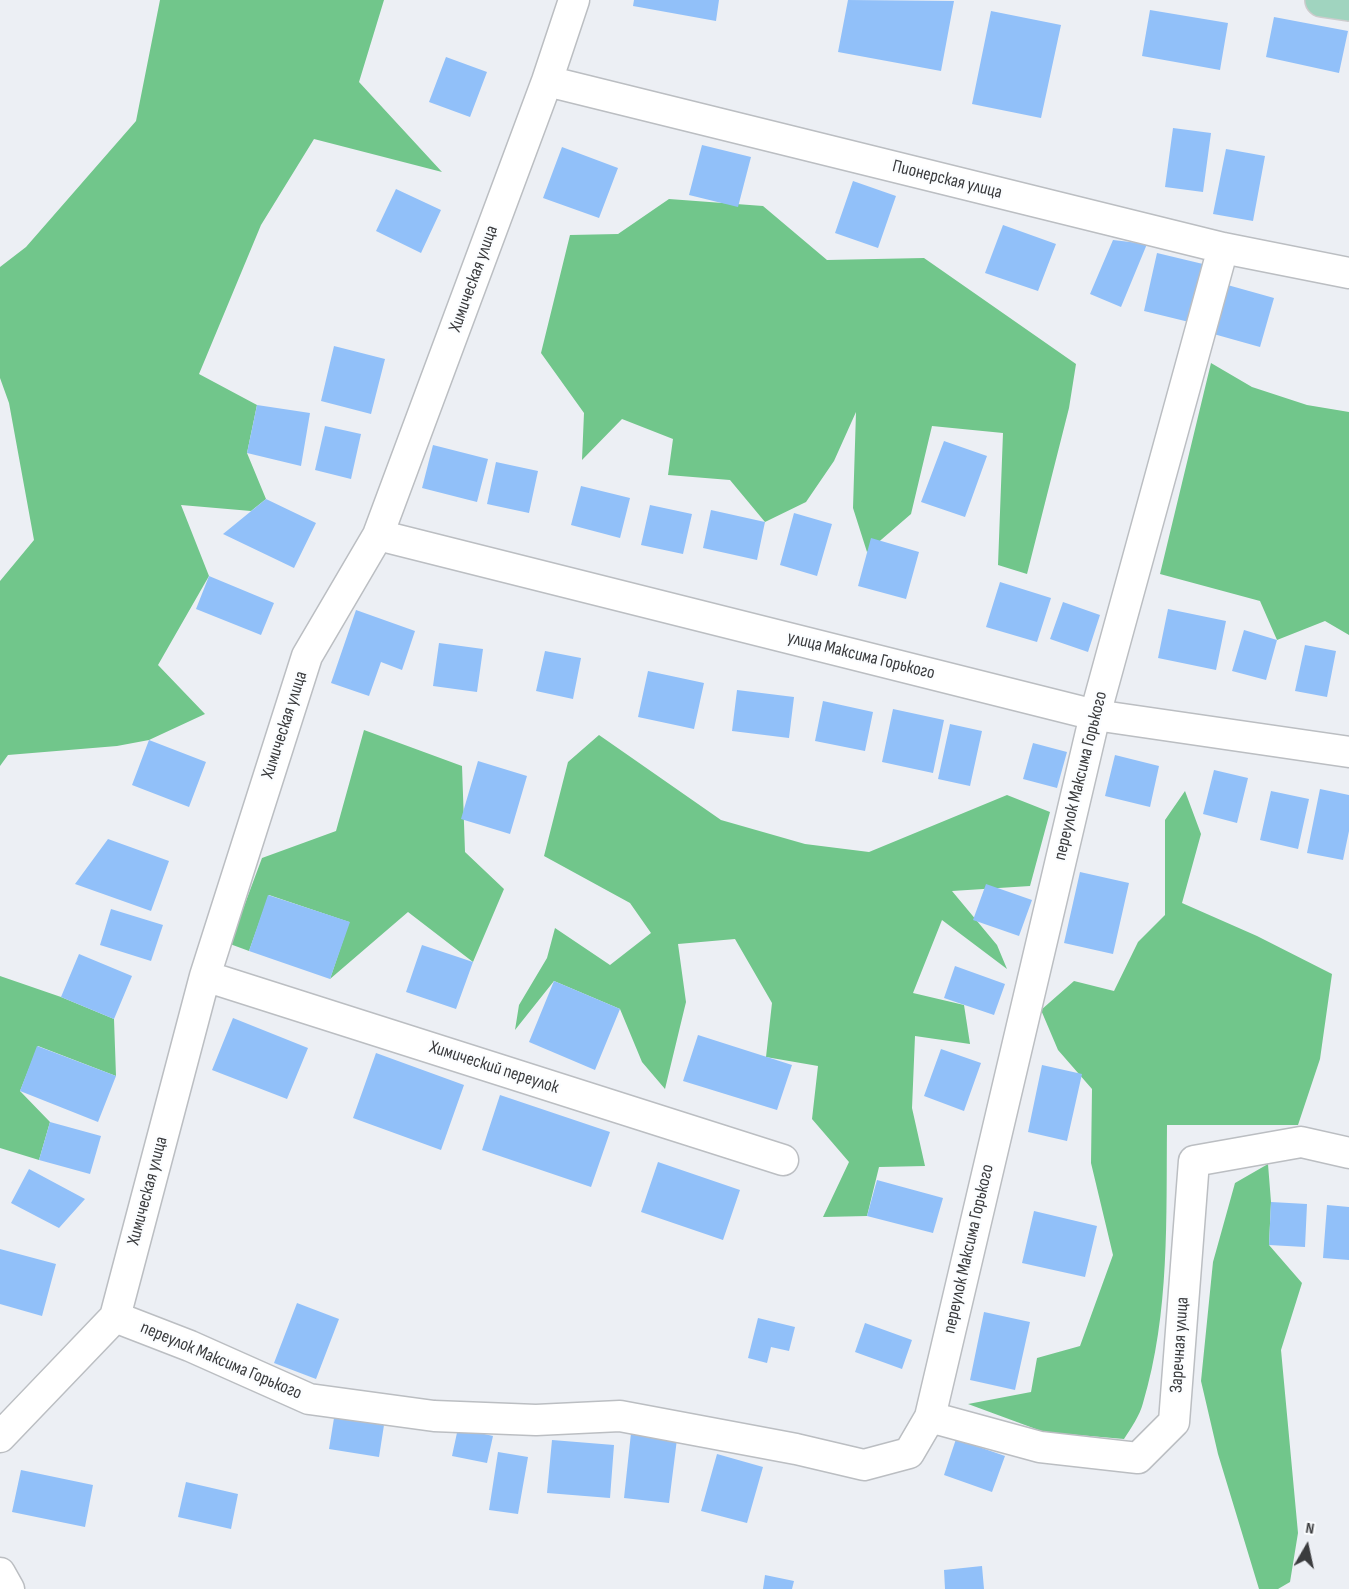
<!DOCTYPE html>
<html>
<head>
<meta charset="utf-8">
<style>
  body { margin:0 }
  #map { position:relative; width:1349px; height:1589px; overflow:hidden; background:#eceff4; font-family:"Sofia Sans Condensed",sans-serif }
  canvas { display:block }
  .north { position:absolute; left:1277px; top:1517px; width:60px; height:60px; -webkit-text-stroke:4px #fbfdff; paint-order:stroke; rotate:9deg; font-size:16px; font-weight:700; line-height:24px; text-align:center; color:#3b3c3e }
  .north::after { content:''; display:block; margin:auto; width:21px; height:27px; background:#3b3c3e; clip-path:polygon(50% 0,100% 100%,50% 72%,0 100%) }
</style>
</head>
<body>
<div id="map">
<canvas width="1349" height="1589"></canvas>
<div class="north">N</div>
</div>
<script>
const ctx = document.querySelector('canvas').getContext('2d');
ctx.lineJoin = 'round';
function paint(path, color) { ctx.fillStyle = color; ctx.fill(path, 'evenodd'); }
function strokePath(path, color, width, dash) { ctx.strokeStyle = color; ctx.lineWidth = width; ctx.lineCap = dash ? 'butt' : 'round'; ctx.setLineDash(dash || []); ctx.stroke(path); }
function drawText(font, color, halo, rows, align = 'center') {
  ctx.font = font + ' "Sofia Sans Condensed",sans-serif'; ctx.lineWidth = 4.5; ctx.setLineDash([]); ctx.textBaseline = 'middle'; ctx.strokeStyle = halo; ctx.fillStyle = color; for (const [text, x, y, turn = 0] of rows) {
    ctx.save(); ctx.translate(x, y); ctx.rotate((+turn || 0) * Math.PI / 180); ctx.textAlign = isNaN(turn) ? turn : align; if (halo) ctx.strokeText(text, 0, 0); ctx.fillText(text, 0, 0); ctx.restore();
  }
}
paint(new Path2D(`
  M160,0H384L359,82L442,172L314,139L261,225L199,374L257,405L247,453L266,499L251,511L181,505L209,576L158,665L205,714L149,740L117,746L8,755L0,766V581L34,540L9,403L0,378V267L26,247L136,121Z
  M669,199L763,206L827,260L924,258L1076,364L1069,408L1027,574L998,565L1003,433L932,426L911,514L867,552L853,508L856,412L834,461L806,502L765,522L730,480L668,475L673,439L622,419L582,460L584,413L541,353L570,235L618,234Z
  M1211,363L1252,387L1307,405L1349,412V635L1325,621L1277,640L1260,601L1160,574Z
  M364,730L462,766L465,852L504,889L473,962L408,912L330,979L349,922L269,895L249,951L230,944L262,858L336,831Z
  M599,735L721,820L805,844L869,852L1007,795L1050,812L1030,886L952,891L997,945L1007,969L942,920L913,993L964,1005L970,1044L915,1036L912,1108L925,1166L879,1167L867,1216L823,1217L849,1162L812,1119L818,1066L766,1057L772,1003L735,939L678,944L686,1002L665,1089L642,1062L620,1009L554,981L515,1030L519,1005L547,958L555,928L610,965L651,933L630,903L544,856L568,762Z
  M1185,791L1201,834L1182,903L1257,936L1332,974L1320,1059L1298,1125H1167C1166,1217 1170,1313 1143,1403C1140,1415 1131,1428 1124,1439L1044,1432L968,1404L1031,1392L1037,1358L1080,1346L1113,1255L1091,1163L1092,1089L1058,1050L1041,1010L1074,981L1114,991L1138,942L1165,915V820Z
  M0,976L61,997L114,1019L116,1076L38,1046L20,1091L50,1122L39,1160L0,1148Z
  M1268,1164L1271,1202L1269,1245L1302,1283L1281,1350L1298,1533L1290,1582L1278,1589H1259L1218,1454L1201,1381L1213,1262L1235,1183Z`), '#71c68b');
paint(new Path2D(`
  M634,0H719L716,21L633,6Z
  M848,0L954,1L941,71L838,52Z
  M1150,10L1228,23L1220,70L1142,56Z
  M991,11L1061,25L1041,118L972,104Z
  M1274,17L1348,31L1339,73L1266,57Z
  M446,57L487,72L470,117L429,102Z
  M1173,128L1211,133L1203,192L1165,187Z
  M702,145L751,157L738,207L689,195Z
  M562,147L618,168L599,218L543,198Z
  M1226,149L1265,156L1253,221L1213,214Z
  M853,181L896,196L878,248L835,233Z
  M396,189L441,210L421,253L376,231Z
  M1003,225L1056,244L1038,291L985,273Z
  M1113,240L1147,244L1121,307L1090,294Z
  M1157,253L1203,264L1189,322L1144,311Z
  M1224,284L1274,298L1260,347L1210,333Z
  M334,346L385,359L371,414L321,401Z
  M257,405L310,413L301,466L247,453Z
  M325,426L361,434L351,479L315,470Z
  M944,441L987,456L965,517L921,502Z
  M433,445L488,459L477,502L422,488Z
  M496,462L538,471L529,513L487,504Z
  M581,486L630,498L620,538L571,525Z
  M266,499L316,523L294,568L223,534Z
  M650,505L692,514L683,554L641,545Z
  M711,510L765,522L757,560L703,548Z
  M794,513L832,524L817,576L780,565Z
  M871,538L919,552L906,599L858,586Z
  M209,576L274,603L261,635L196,609Z
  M1000,582L1051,598L1037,642L986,627Z
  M1063,602L1100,615L1088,652L1050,639Z
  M1168,609L1226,621L1216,670L1158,658Z
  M356,610L415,631L402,670L381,662L369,696L331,683Z
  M1244,630L1277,640L1266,680L1232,671Z
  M439,643L483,649L477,692L433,686Z
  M1305,645L1336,651L1327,697L1295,691Z
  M545,651L581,658L573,699L536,691Z
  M648,671L704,683L694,729L638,717Z
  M737,690L794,697L789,738L732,731Z
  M823,701L873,712L865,751L815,741Z
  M893,709L944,720L933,773L882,762Z
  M950,724L982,731L970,786L938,779Z
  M149,740L206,762L189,807L132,785Z
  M1033,743L1067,752L1057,788L1023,779Z
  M1115,755L1159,766L1150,807L1105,796Z
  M478,761L527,776L510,834L461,819Z
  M1214,770L1248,778L1237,823L1203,814Z
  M1320,789L1349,795V831L1343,860L1307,853Z
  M1271,791L1309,799L1298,849L1260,840Z
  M108,839L169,861L151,911L75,884Z
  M1080,872L1129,883L1113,954L1064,943Z
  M986,884L1032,900L1019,936L973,920Z
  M268,895L350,922L330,979L249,951Z
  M111,909L163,925L151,961L100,945Z
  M422,945L473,962L456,1009L406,992Z
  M79,954L132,976L114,1019L61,997Z
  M955,966L1005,984L994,1015L944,998Z
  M554,981L620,1009L595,1070L529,1042Z
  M233,1018L308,1048L287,1099L212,1070Z
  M698,1035L792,1065L777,1110L683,1081Z
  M37,1046L116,1076L98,1122L20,1091Z
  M941,1049L981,1063L964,1111L924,1096Z
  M376,1053L464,1085L441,1150L353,1118Z
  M1042,1065L1082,1074L1067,1141L1028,1132Z
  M500,1095L610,1132L591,1187L482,1150Z
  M50,1122L101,1136L90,1174L39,1160Z
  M658,1162L740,1190L723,1240L641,1212Z
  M29,1169L85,1199L59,1228L11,1203Z
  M877,1180L943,1198L933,1233L867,1216Z
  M1271,1202L1307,1204L1305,1247L1269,1245Z
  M1327,1205L1349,1207V1260L1323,1258Z
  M1034,1211L1097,1226L1085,1277L1022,1263Z
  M0,1249L56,1264L42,1316L0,1304Z
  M297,1303L339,1319L316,1379L274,1363Z
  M984,1312L1030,1322L1015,1390L970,1380Z
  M758,1318L795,1327L789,1351L771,1347L767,1363L748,1358Z
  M865,1323L912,1340L902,1369L855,1352Z
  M334,1418L384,1425L379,1457L329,1449Z
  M458,1428L493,1436L487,1463L452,1456Z
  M631,1433L677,1439L669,1503L624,1498Z
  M956,1439L1005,1456L992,1492L944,1475Z
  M552,1440L614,1445L610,1498L547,1493Z
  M498,1452L528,1457L518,1514L489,1510Z
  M717,1454L763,1467L747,1523L701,1511Z
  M21,1470L93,1485L85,1527L12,1512Z
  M186,1482L238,1494L231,1529L178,1517Z
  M982,1566L984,1589H945L944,1570Z
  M765,1575L794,1581L792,1589H763Z`), '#91c0f9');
const minor = new Path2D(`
  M547,81L1223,248L1349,273
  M378,535L1095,715L1349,752
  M205,976L783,1160
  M115,1317L190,1346L309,1399L434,1416L536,1420L620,1416L796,1449L864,1465L909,1453L930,1417L1095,715L1223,248
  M930,1417L1040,1447L1138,1458L1174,1422L1194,1161L1301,1142L1349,1153
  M0,1437L115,1317L205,976L307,656L378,535L547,81L574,0
  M0,1573L9,1589`);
const primary = new Path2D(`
  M1322,0L1349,4`);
strokePath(minor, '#bbbec2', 33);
strokePath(primary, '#cccccd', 36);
strokePath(minor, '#fff', 30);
strokePath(primary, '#a0d4bf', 33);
drawText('18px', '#3b3c3e', '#fbfdff', [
  ["Пионерская улица",947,180,14],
  ["Химическая улица",474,279,-70],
  ["улица Максима Горького",861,656,14],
  ["Химическая улица",285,725,-72],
  ["переулок Максима Горького",1081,776,-76],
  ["Химический переулок",494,1068,18],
  ["Химическая улица",148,1191,-75],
  ["переулок Максима Горького",969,1249,-77],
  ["Заречная улица",1180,1345,-86],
  ["переулок Максима Горького",221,1361,23]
]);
</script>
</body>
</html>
